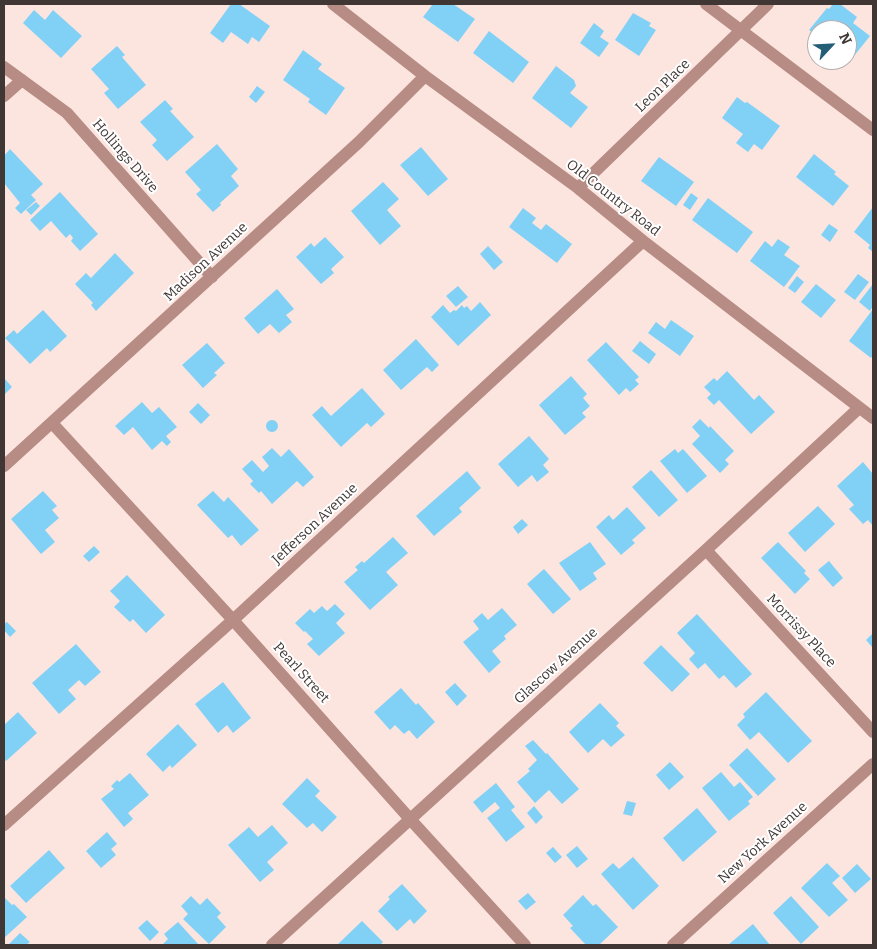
<!DOCTYPE html>
<html>
<head>
<meta charset="utf-8">
<style>
  body { margin:0 }
  #map { position:relative; width:877px; height:949px; overflow:hidden; background:#fce4df; font-family:Bitter,serif }
  canvas { display:block }
  .frame { position:absolute; inset:0; border:5px solid #403735; pointer-events:none }
  .north { position:absolute; left:807px; top:20px; width:50px; height:50px; box-sizing:border-box; background:#fff; border:1px solid #b3afae; border-radius:50%; rotate:65deg; font-size:14px; font-weight:700; line-height:20px; text-align:center; color:#403735 }
  .north::after { content:''; display:block; margin:auto; width:18px; height:22px; background:#235d76; clip-path:polygon(50% 0,100% 100%,50% 72%,0 100%) }
</style>
</head>
<body>
<div id="map">
<canvas width="877" height="949"></canvas>
<div class="frame"></div>
<div class="north">N</div>
</div>
<script>
const ctx = document.querySelector('canvas').getContext('2d');
ctx.lineJoin = 'round';
function paint(path, color) { ctx.fillStyle = color; ctx.fill(path, 'evenodd'); }
function strokePath(path, color, width, dash) { ctx.strokeStyle = color; ctx.lineWidth = width; ctx.lineCap = dash ? 'butt' : 'round'; ctx.setLineDash(dash || []); ctx.stroke(path); }
function drawText(font, color, halo, rows, align = 'center') {
  ctx.font = font + ' Bitter,serif'; ctx.lineWidth = 4; ctx.setLineDash([]); ctx.textBaseline = 'middle'; ctx.strokeStyle = halo; ctx.fillStyle = color; for (const [text, x, y, turn = 0] of rows) {
    ctx.save(); ctx.translate(x, y); ctx.rotate((+turn || 0) * Math.PI / 180); ctx.textAlign = isNaN(turn) ? turn : align; if (halo) ctx.strokeText(text, 0, 0); ctx.fillText(text, 0, 0); ctx.restore();
  }
}
paint(new Path2D(`
  M231,4H239L270,26L259,42L252,37L248,44L231,32L223,43L210,33Z
  M433,4H453L475,19L458,42L423,17Z
  M833,4H840L857,17L853,23L870,36L850,61L847,58V30H817V36L809,30L827,8L829,9Z
  M34,10L45,20L53,10L82,36L61,58L23,23Z
  M633,13L651,23L649,26L656,30L639,56L615,40Z
  M594,23L604,31L600,37L609,43L599,57L580,43Z
  M489,31L529,62L513,83L473,53Z
  M117,46L125,55L122,57L146,85L118,109L104,93L109,89L91,69Z
  M303,50L322,64L318,69L345,88L326,115L308,102L310,99L283,80Z
  M556,66L574,80L576,86L570,93L588,107L571,128L532,98Z
  M257,86L265,92L256,103L249,97Z
  M737,97L745,103L747,102L780,126L762,150L754,144L748,152L736,143L743,134L722,118Z
  M165,100L173,109L170,111L194,137L167,161L152,145L157,140L140,122Z
  M217,144L238,169L231,176L239,186L220,203L221,205L213,212L196,194L201,190L185,172Z
  M421,147L448,179L428,196L400,165Z
  M10,149L43,184L31,195L36,200L21,214L15,208L20,203L4,183V156Z
  M814,154L836,172L834,174L849,186L833,206L796,177Z
  M659,157L694,182L676,206L641,181Z
  M383,182L399,199L387,210L401,226L380,245L351,211Z
  M60,192L98,234L80,251L71,241L73,238L70,234L66,238L51,221L40,231L30,220Z
  M691,193L698,198L690,210L683,205Z
  M708,198L753,232L737,253L692,220Z
  M36,202L40,206L31,215L26,210Z
  M873,207V252L868,248L870,245L854,232Z
  M523,208L536,218L532,223L541,230L546,224L572,244L557,263L509,227Z
  M829,224L838,230L830,242L821,235Z
  M325,237L344,257L331,269L334,273L321,284L296,257L311,243L314,247Z
  M778,239L790,247L784,255L800,266L784,287L750,261L765,241L772,247Z
  M488,246L503,262L494,270L480,254Z
  M115,253L134,273L96,311L91,305L93,303L75,284L86,273L91,278Z
  M858,274L869,282L855,300L844,292Z
  M797,276L804,282L795,293L788,288Z
  M816,284L836,300L821,318L801,302Z
  M873,284V306L870,311L859,302Z
  M458,286L468,297L456,307L446,296Z
  M277,289L294,309L286,315L292,322L279,333L270,324L258,334L244,318Z
  M480,302L491,315L458,346L431,317L443,305L450,313L454,310L456,311L462,305L464,308L467,306L471,311Z
  M873,309V355L871,358L849,341Z
  M43,310L67,336L50,352L47,348L30,364L5,338L14,330L17,334Z
  M671,320L694,336L680,356L648,333L656,322L665,329Z
  M416,339L439,365L432,372L427,367L401,390L383,370Z
  M640,341L656,354L649,364L632,351Z
  M606,342L639,377L635,380L639,384L630,392L626,388L619,395L587,360Z
  M207,343L225,363L214,373L217,375L203,388L182,365Z
  M727,371L754,400L759,395L775,412L751,434L719,400L714,405L707,398L711,394L704,387L714,378L717,381Z
  M571,376L587,394L583,398L590,406L582,413L586,417L565,435L539,405Z
  M4,378L12,387L4,395Z
  M362,388L385,414L371,427L367,423L341,447L312,415L322,406L331,416Z
  M142,402L152,413L159,407L177,427L166,436L171,442L167,446L162,441L152,450L133,427L124,435L115,426Z
  M198,403L210,415L201,424L189,412Z
  M700,419L709,428L710,426L734,451L725,460L729,464L720,473L692,444L700,436L692,427Z
  M266 426a6 6 0 1 1 12 0a6 6 0 1 1-12 0Z
  M529,436L549,459L543,465L549,472L537,482L532,475L518,487L498,464Z
  M272,448L281,457L289,449L314,477L303,487L297,481L272,504L261,491L259,493L250,484L253,481L242,469L252,460L263,472L269,466L262,457Z
  M675,449L678,453L683,449L707,476L687,493L660,461Z
  M863,462L873,474V526L868,520L863,524L849,509L854,505L837,486Z
  M651,470L678,500L659,517L632,487Z
  M467,471L481,488L459,508L462,512L434,536L416,516Z
  M43,491L57,506L52,510L59,518L45,530L55,542L41,554L11,519Z
  M213,491L224,502L228,497L259,530L241,546L232,535L228,538L197,505Z
  M818,506L835,524L805,552L788,533Z
  M627,507L646,528L632,540L635,543L621,555L596,527L609,515L613,520Z
  M522,519L528,525L518,534L513,527Z
  M393,537L408,553L386,572L398,585L370,610L344,582L358,570L355,567L362,561L364,563Z
  M590,542L606,564L593,573L597,579L580,591L559,563Z
  M778,542L806,571L804,573L810,579L795,594L761,558Z
  M94,546L100,552L89,562L83,556Z
  M829,561L843,578L833,587L818,570Z
  M544,569L571,599L553,614L527,584Z
  M127,575L165,615L146,633L133,619L130,622L114,607L120,601L110,591Z
  M335,604L345,614L336,623L345,633L319,656L307,644L313,639L305,631L304,632L295,623L310,609L314,613L322,606L327,611Z
  M502,608L517,625L504,636L506,639L492,651L501,662L489,673L463,642L479,629L473,621L482,613L488,620Z
  M697,614L752,674L736,688L724,675L719,679L705,663L698,669L689,659L695,653L677,633Z
  M7,622L16,631L10,637L4,630V624Z
  M873,633V648L866,640Z
  M76,644L101,672L85,686L79,680L68,690L76,699L59,714L32,683Z
  M661,645L690,674L672,692L643,663Z
  M223,682L251,718L233,733L227,725L218,733L195,704Z
  M455,683L467,696L457,706L445,692Z
  M401,688L416,705L418,703L435,722L417,739L409,730L404,734L395,725L390,730L374,712Z
  M766,692L812,741L788,763L759,732L750,740L737,725L745,717L743,714Z
  M600,703L619,723L616,726L625,735L611,747L603,739L588,753L569,732Z
  M18,712L37,733L6,761L4,759V725Z
  M178,724L197,745L172,768L170,765L163,772L146,754Z
  M533,740L546,754L547,753L579,789L562,804L549,790L535,803L517,782L530,771L528,769L537,760L525,746Z
  M747,748L776,779L758,796L729,765Z
  M670,762L684,777L669,790L656,775Z
  M721,772L734,787L740,782L753,797L748,801L750,804L729,821L702,788Z
  M130,773L149,795L128,813L133,819L124,827L101,799L114,789L111,786L117,780L119,782Z
  M307,778L320,791L315,796L337,817L322,832L313,823L307,828L282,804Z
  M496,783L515,807L511,810L525,827L506,842L487,818L500,808L495,802L482,813L473,802Z
  M627,801L636,803L632,816L623,814Z
  M534,806L543,817L536,824L527,813Z
  M697,808L717,832L683,862L663,838Z
  M272,825L288,843L267,862L274,870L260,882L228,845L249,827L258,837Z
  M107,832L117,844L111,849L116,855L101,868L86,851Z
  M577,846L588,859L577,868L566,855Z
  M553,847L562,857L555,863L546,853Z
  M49,850L65,868L26,903L10,886Z
  M633,857L659,886L633,910L601,874L613,863L619,869Z
  M827,863L840,876L832,883L848,900L829,917L801,888Z
  M857,864L871,879L855,893L842,878Z
  M402,884L427,911L414,924L410,919L397,931L378,911L390,899L388,897Z
  M528,893L536,902L526,910L518,901Z
  M583,895L593,906L596,904L618,927L599,945H586L570,928L573,926L563,915Z
  M191,896L200,905L207,898L221,913L217,917L226,927L209,944L183,919L188,914L181,906Z
  M791,896L819,927L801,944L773,913Z
  M4,897L12,905L14,904L27,917L4,938Z
  M147,920L159,932L150,941L138,928Z
  M362,921L383,942L380,945H337Z
  M178,922L199,945H162L168,939L164,934Z
  M753,924L770,945H728Z
  M20,933L30,942L26,945H8Z`), '#81d1f6');
strokePath(new Path2D(`
  M333,4L425,76L578,188L643,241L873,418
  M706,4L873,130
  M4,67L67,113L212,277
  M4,96L22,80
  M578,188L768,4
  M52,423L233,620L410,819L525,945
  M4,466L359,142L425,76
  M706,550L873,732
  M4,825L233,620L643,241
  M272,945L706,550L859,408
  M673,945L873,764`), '#b68c84', 12);
drawText('14px', '#403735', '#fff', [
  ["Leon Place",663,86,-44],
  ["Hollings Drive",125,156,49],
  ["Old Country Road",613,198,38],
  ["Madison Avenue",206,262,-43],
  ["Jefferson Avenue",315,524,-43],
  ["Morrissy Place",801,631,47],
  ["Glascow Avenue",556,666,-42],
  ["Pearl Street",301,673,48],
  ["New York Avenue",763,843,-42]
]);
</script>
</body>
</html>
